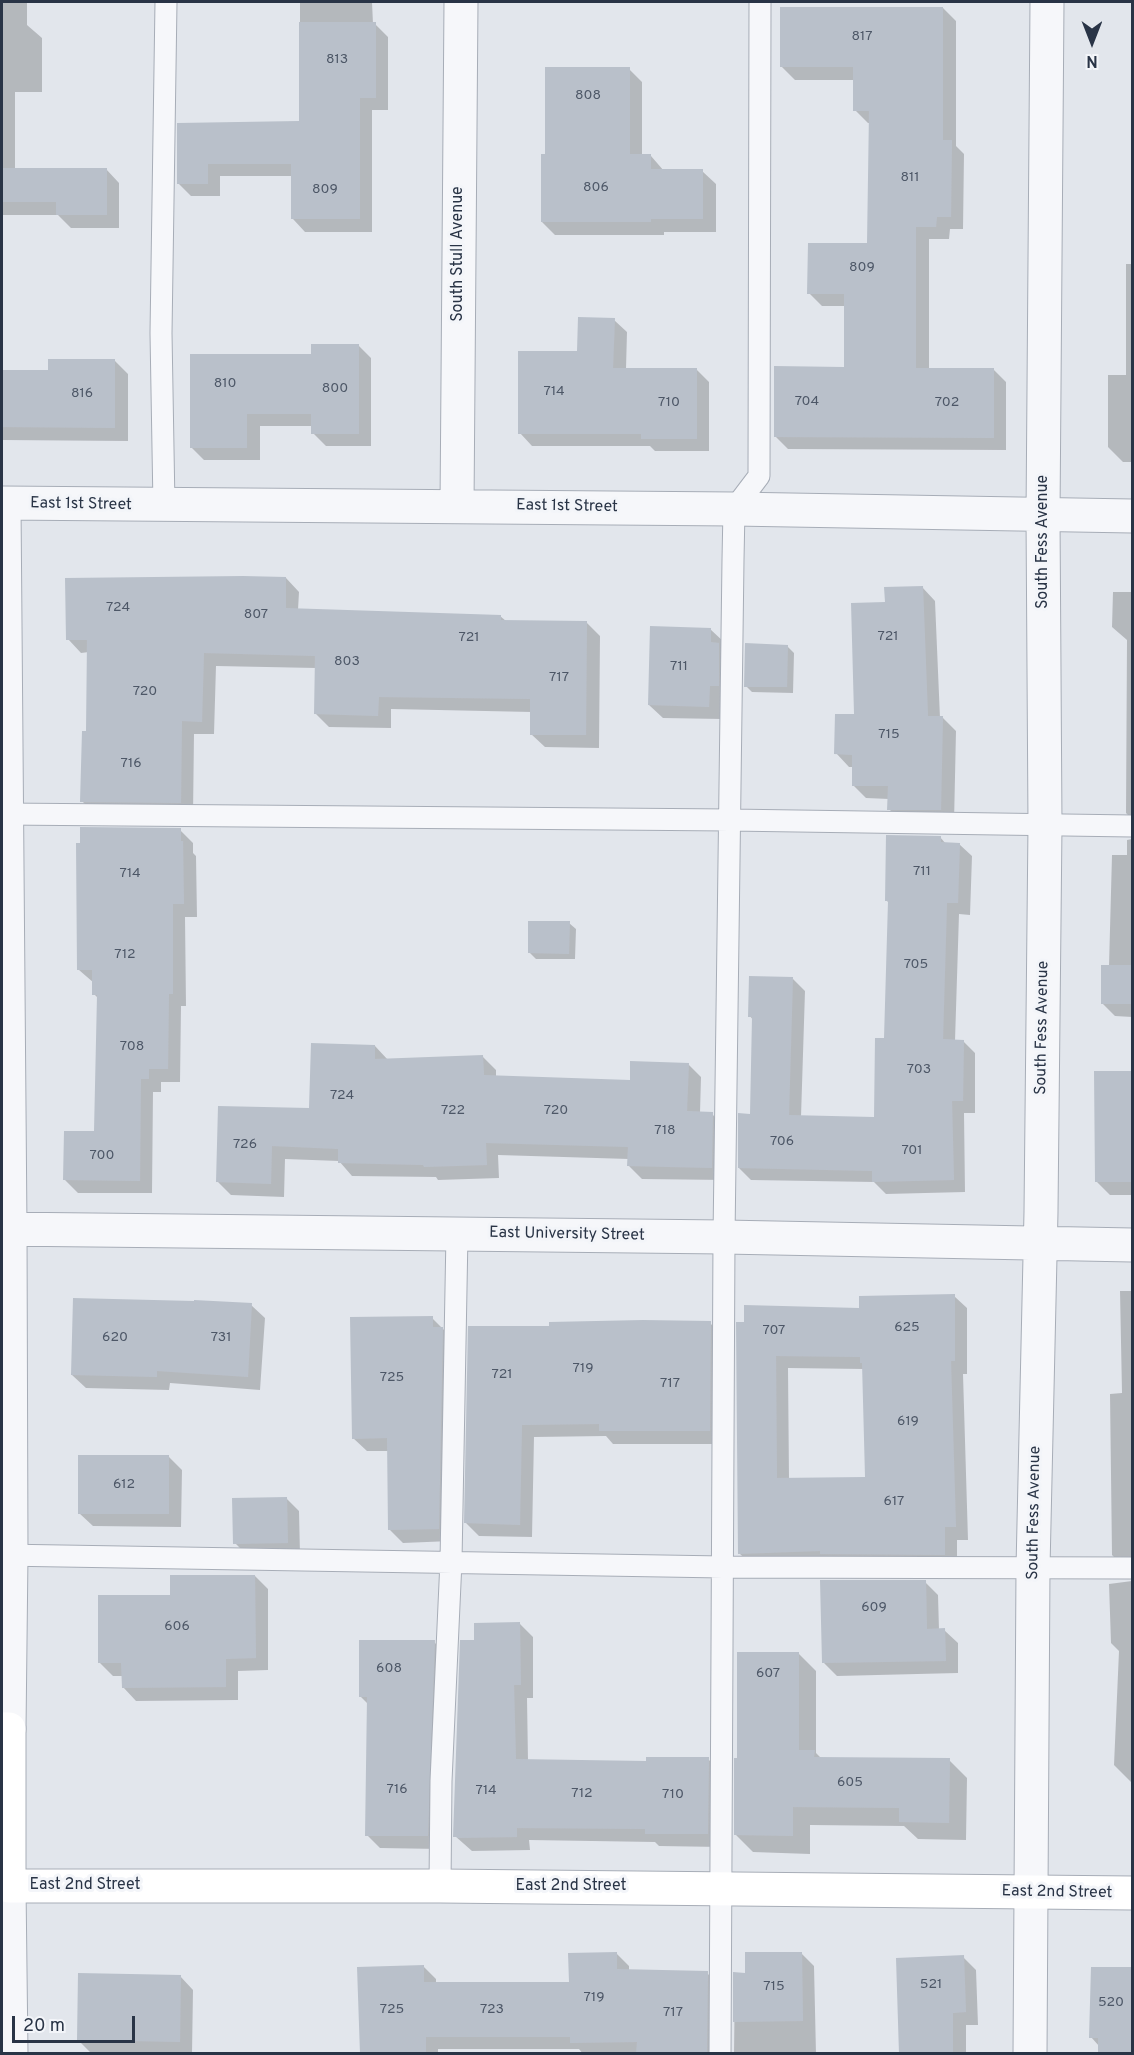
<!DOCTYPE html>
<html>
<head>
<meta charset="utf-8">
<style>
  body { margin:0 }
  #map { position:relative; width:1134px; height:2055px; overflow:hidden; background:#e2e6ec; font-family:Overpass,sans-serif }
  canvas { display:block }
  .frame { position:absolute; inset:0; border:3px solid #293446; pointer-events:none }
  .north { position:absolute; left:1062px; top:12px; width:60px; height:60px; -webkit-text-stroke:4px #f3f5f9; paint-order:stroke; rotate:180deg; font-size:16px; font-weight:700; line-height:24px; text-align:center; color:#293446 }
  .north::after { content:''; display:block; margin:auto; width:21px; height:27px; background:#293446; clip-path:polygon(50% 0,100% 100%,50% 72%,0 100%) }
  .scale { position:absolute; left:12px; top:2016px; width:123px; height:27px; box-sizing:border-box; border:3px solid #293446; border-top:0; padding-left:8px; font-size:18px; line-height:21px; white-space:nowrap; color:#293446; -webkit-text-stroke:4px #f3f5f9; paint-order:stroke }
</style>
</head>
<body>
<div id="map">
<canvas width="1134" height="2055"></canvas>
<div class="frame"></div>
<div class="north">N</div>
<div class="scale">20 m</div>
</div>
<script>
const ctx = document.querySelector('canvas').getContext('2d');
ctx.lineJoin = 'round';
function paint(path, color) { ctx.fillStyle = color; ctx.fill(path, 'evenodd'); }
function strokePath(path, color, width, dash) { ctx.strokeStyle = color; ctx.lineWidth = width; ctx.lineCap = dash ? 'butt' : 'round'; ctx.setLineDash(dash || []); ctx.stroke(path); }
function drawText(font, color, halo, rows, align = 'center') {
  ctx.font = font + ' Overpass,sans-serif'; ctx.lineWidth = 6; ctx.setLineDash([]); ctx.textBaseline = 'middle'; ctx.strokeStyle = halo; ctx.fillStyle = color; for (const [text, x, y, turn = 0] of rows) {
    ctx.save(); ctx.translate(x, y); ctx.rotate((+turn || 0) * Math.PI / 180); ctx.textAlign = isNaN(turn) ? turn : align; if (halo) ctx.strokeText(text, 0, 0); ctx.fillText(text, 0, 0); ctx.restore();
  }
}
paint(new Path2D(`
  M2,2H27V25L42,38V92H15V169H106L119,183V228H71L58,215H2Z
  M300,2H372L373,24H375L388,37V110H372V232H305L293,219V176H220V196H191L178,183V124L300,123Z
  M943,8L956,21V146L964,154L963,229H950L949,239H929V369H993L1006,382V450L788,449L775,436L846,369V306H822L809,293L869,244L870,123H868L855,110V80H795L781,66Z
  M629,69L642,82V156H651L664,171H702L716,184V232H664V235H555L542,222L547,156Z
  M1126,264H1132V462H1123L1108,447V375H1126Z
  M614,320L627,332L626,369H696L709,382V451H655L650,446H532L520,433L578,353Z
  M358,345L371,358V446H326L313,433V426H260V460H204L191,447L313,355Z
  M115,361L128,374V441L2,440V371H49Z
  M286,578L299,592L298,610L500,616L506,621L586,622L600,636L599,748L545,747L531,734L532,712L391,709V728L329,727L316,714V668L216,666L214,734H194L193,815L95,814L82,801L87,733L89,652L81,653L68,639Z
  M922,587L935,601L940,718H943L956,731L954,823L902,822L889,809V799L866,798L853,785V767H849L836,753L856,715L886,603Z
  M1113,592H1132V819L1126,813L1127,640L1112,627Z
  M710,629L724,642L722,719L663,718L649,705Z
  M787,646L794,653L793,693L752,692L746,686Z
  M180,830L193,843V853L196,856L197,917H185L186,1006H181L180,1082H161V1092H153L152,1193H78L65,1180L96,1133L99,999L94,994V983L79,970Z
  M940,837L946,844H959L972,856L970,915L959,914L955,1041H963L975,1053V1113H964L965,1192L886,1194L874,1182L751,1180L739,1168L752,1115L753,1020L750,1016L793,979L805,991L801,1117L876,1118L886,1040L890,904L886,900Z
  M1132,839V1017L1115,1016L1102,1003L1109,966L1112,855H1127V840Z
  M569,923L576,929L575,959H536L529,952Z
  M375,1046L388,1060L483,1057L496,1070V1077L631,1082L688,1064L701,1077L700,1113L712,1114L725,1127V1180L642,1179L629,1166V1159L498,1155L499,1178L438,1180L436,1177L352,1176L339,1161L285,1159L284,1197L231,1195L218,1182L310,1110Z
  M1132,1072V1195H1110L1097,1182L1095,1073Z
  M1120,1291H1132V1572H1129L1112,1555L1110,1394L1122,1393Z
  M954,1296L967,1308V1374H963L968,1540H957V1567L753,1566L740,1554L738,1323L861,1309ZM788,1368L864,1369L866,1478L789,1479Z
  M251,1305L265,1318L260,1390L170,1383L169,1390L86,1388L72,1375Z
  M432,1318L455,1341L451,1541L403,1543L390,1530L389,1451H367L353,1438Z
  M710,1323L723,1336V1444H613L606,1436L534,1437L532,1537L479,1536L466,1523L470,1328Z
  M169,1457L182,1470L181,1527L93,1526L79,1513Z
  M286,1498L299,1511L300,1555L248,1556L235,1543Z
  M255,1576L268,1589V1670L238,1671V1700L136,1701L123,1687V1676H113L100,1663L172,1596Z
  M1132,1581V1783L1114,1765L1119,1651L1111,1643L1109,1584Z
  M925,1582L938,1595L939,1630H944L958,1643V1673L837,1676L824,1663Z
  M520,1624L533,1637V1698H527L528,1761L647,1762L708,1759L721,1772V1847L659,1846L655,1842L529,1840L530,1850L472,1851L455,1836L476,1642Z
  M434,1642L447,1655L440,1849L380,1848L367,1835L368,1704L360,1696Z
  M798,1653L816,1671V1753L821,1758L949,1760L967,1778L966,1840L918,1839L904,1826L810,1825V1854L753,1852L735,1834L739,1759Z
  M616,1953L629,1966V1971L707,1973L720,1986L719,2054H583L579,2049H438V2054H362L423,1966L436,1979V1984H571Z
  M801,1953L814,1966L816,2054H734L735,1974H747Z
  M963,1957L976,1970L978,2025H966V2054H900Z
  M1092,1968L1132,1969V2054H1100L1099,2046L1091,2037Z
  M180,1976L193,1990L192,2054L91,2053L78,2040Z`), '#0003');
paint(new Path2D(`
  M780,7H943V140H952L951,217H937L936,227H916V368H994V438L774,437V366L844,367V294H807L808,243H867L869,111H853V67H780Z
  M299,22H376V98H360V219H291V164H208V184H177V123L299,121Z
  M545,67H630V154H651V169H703V219H651V222H541V154H545Z
  M2,168H107V215H56V202H2Z
  M578,317L615,318L613,368H697V439H641V434H518V351H577Z
  M311,344H359V434H311V414H247V448H190V354H311Z
  M48,359H115V428L2,427V370H48Z
  M243,576L286,577V608L501,615V620L587,621L586,735H530V699L379,697L378,716L314,714L315,656L204,653L202,722L182,721L181,803L80,802L82,731H86L87,640H66L65,578Z
  M923,586L928,716H943L941,810H887L888,786H852V755L834,754L835,714H854L851,603L885,602L884,587Z
  M650,626L711,628V642L719,643V686H710L709,707L648,705Z
  M745,643L788,645L787,687H744Z
  M80,827L181,828V841H183L184,904H173V994H169L168,1069H149V1079H141L140,1181L63,1180L64,1131H94L97,995H92V970H77L76,843H80Z
  M886,835L941,836V842L960,843L958,903H947L943,1039L964,1040L963,1101H952L954,1180L872,1182V1171L738,1168V1113L750,1114L752,1017H748L749,976L793,977L789,1115L874,1117L875,1038H884L888,901H885Z
  M528,921H570L569,954L528,953Z
  M1101,965H1132V1004H1101Z
  M311,1043L375,1045V1059L483,1055L484,1075L630,1080V1061L689,1063L687,1111L713,1112L712,1168L627,1166L628,1147L486,1143L487,1165L424,1167L423,1165L338,1163V1149L272,1146L271,1184L216,1182L218,1106L309,1108Z
  M1094,1071H1132V1182H1095Z
  M955,1294V1361H951L956,1527H945V1555L820,1554V1551L738,1554L736,1322H744V1305L859,1308V1296ZM776,1356L860,1357V1363H862L865,1477L777,1478Z
  M73,1298L194,1301V1300L252,1303L248,1377L157,1371V1377L71,1375Z
  M433,1316V1327H443L439,1529L388,1530L387,1438L352,1439L350,1317Z
  M643,1320L711,1321L710,1431H599V1424L522,1425L520,1525L464,1523L468,1326H549V1322Z
  M78,1455H169V1514H78Z
  M287,1497L288,1543L233,1544L232,1498Z
  M170,1575H255L256,1658L226,1659V1687L122,1688L121,1663H98V1595H170Z
  M820,1580H926L927,1629L945,1628L946,1661L822,1663Z
  M520,1622L521,1685H514L516,1759L646,1761V1757H709L708,1834H645V1829L517,1828V1837L457,1838V1837H453L460,1640H474V1623Z
  M359,1640H435L428,1836H365L367,1697H359Z
  M737,1652H799V1750H815L814,1757L950,1758L949,1823L899,1822V1808L793,1807V1836L734,1835V1758H737Z
  M617,1952V1969L708,1971L707,2054H636L637,2042L570,2043V2037H426V2054H360L357,1967L424,1965V1982H569L568,1953Z
  M745,1952H802L803,2021L733,2022V1972L745,1973Z
  M964,1955L966,2012L953,2013V2054H899L896,1958Z
  M1091,1967H1132V2054H1098V2038H1089Z
  M78,1973L181,1975L180,2042L77,2040Z`), '#b9c0ca');
const lane = new Path2D(`
  M164,506L161,333L166,2
  M2,814L730,820L1132,826
  M2,1555L723,1567L1132,1568
  M440,1886L441,1781L451,1561L457,1234
  M720,2054L724,1237L733,560L734,509L759,476L760,2`);
const street = new Path2D(`
  M2,503L734,509L1132,516
  M4,504L10,1229L11,1555L9,1729
  M457,506L461,2
  M2,1229L724,1237L1132,1245
  M9,1886L11,2054
  M1030,2054L1033,1568L1041,1212L1045,825L1043,516L1047,2`);
const secondary = new Path2D(`
  M2,1729H9V1886H440L1132,1893`);
strokePath(lane, '#a7adb7', 23);
strokePath(street, '#a7adb7', 35);
strokePath(secondary, '#a7adb7', 35);
strokePath(lane, '#f6f7fa', 21);
strokePath(street, '#f6f7fa', 33);
strokePath(secondary, '#fff', 33);
drawText('14px', '#4d5767', null, [
  ["817",862,37],
  ["813",337,60],
  ["808",588,96],
  ["811",910,178],
  ["806",596,188],
  ["809",325,190],
  ["809",862,268],
  ["810",225,384],
  ["800",335,389],
  ["714",554,392],
  ["816",82,394],
  ["704",807,402],
  ["710",669,403],
  ["702",947,403],
  ["724",118,608],
  ["807",256,615],
  ["721",888,637],
  ["721",469,638],
  ["803",347,662],
  ["711",679,667],
  ["717",559,678],
  ["720",145,692],
  ["715",889,735],
  ["716",131,764],
  ["711",922,872],
  ["714",130,874],
  ["712",125,955],
  ["705",916,965],
  ["708",132,1047],
  ["703",919,1070],
  ["724",342,1096],
  ["722",453,1111],
  ["720",556,1111],
  ["718",665,1131],
  ["706",782,1142],
  ["726",245,1145],
  ["701",912,1151],
  ["700",102,1156],
  ["625",907,1328],
  ["707",774,1331],
  ["620",115,1338],
  ["731",221,1338],
  ["719",583,1369],
  ["721",502,1375],
  ["725",392,1378],
  ["717",670,1384],
  ["619",908,1422],
  ["612",124,1485],
  ["617",894,1502],
  ["609",874,1608],
  ["606",177,1627],
  ["608",389,1669],
  ["607",768,1674],
  ["605",850,1783],
  ["716",397,1790],
  ["714",486,1791],
  ["712",582,1794],
  ["710",673,1795],
  ["521",931,1985],
  ["715",774,1987],
  ["719",594,1998],
  ["520",1111,2003],
  ["725",392,2010],
  ["723",492,2010],
  ["717",673,2013]
]);
drawText('16px', '#293446', '#f3f5f9', [
  ["South Stull Avenue",459,254,-90],
  ["East 1st Street",81,505,1],
  ["East 1st Street",567,507,1],
  ["South Fess Avenue",1044,542,-90],
  ["South Fess Avenue",1043,1028,-89],
  ["East University Street",567,1235,1],
  ["South Fess Avenue",1035,1513,-89],
  ["East 2nd Street",85,1886],
  ["East 2nd Street",571,1887],
  ["East 2nd Street",1057,1893,1]
]);
</script>
</body>
</html>
